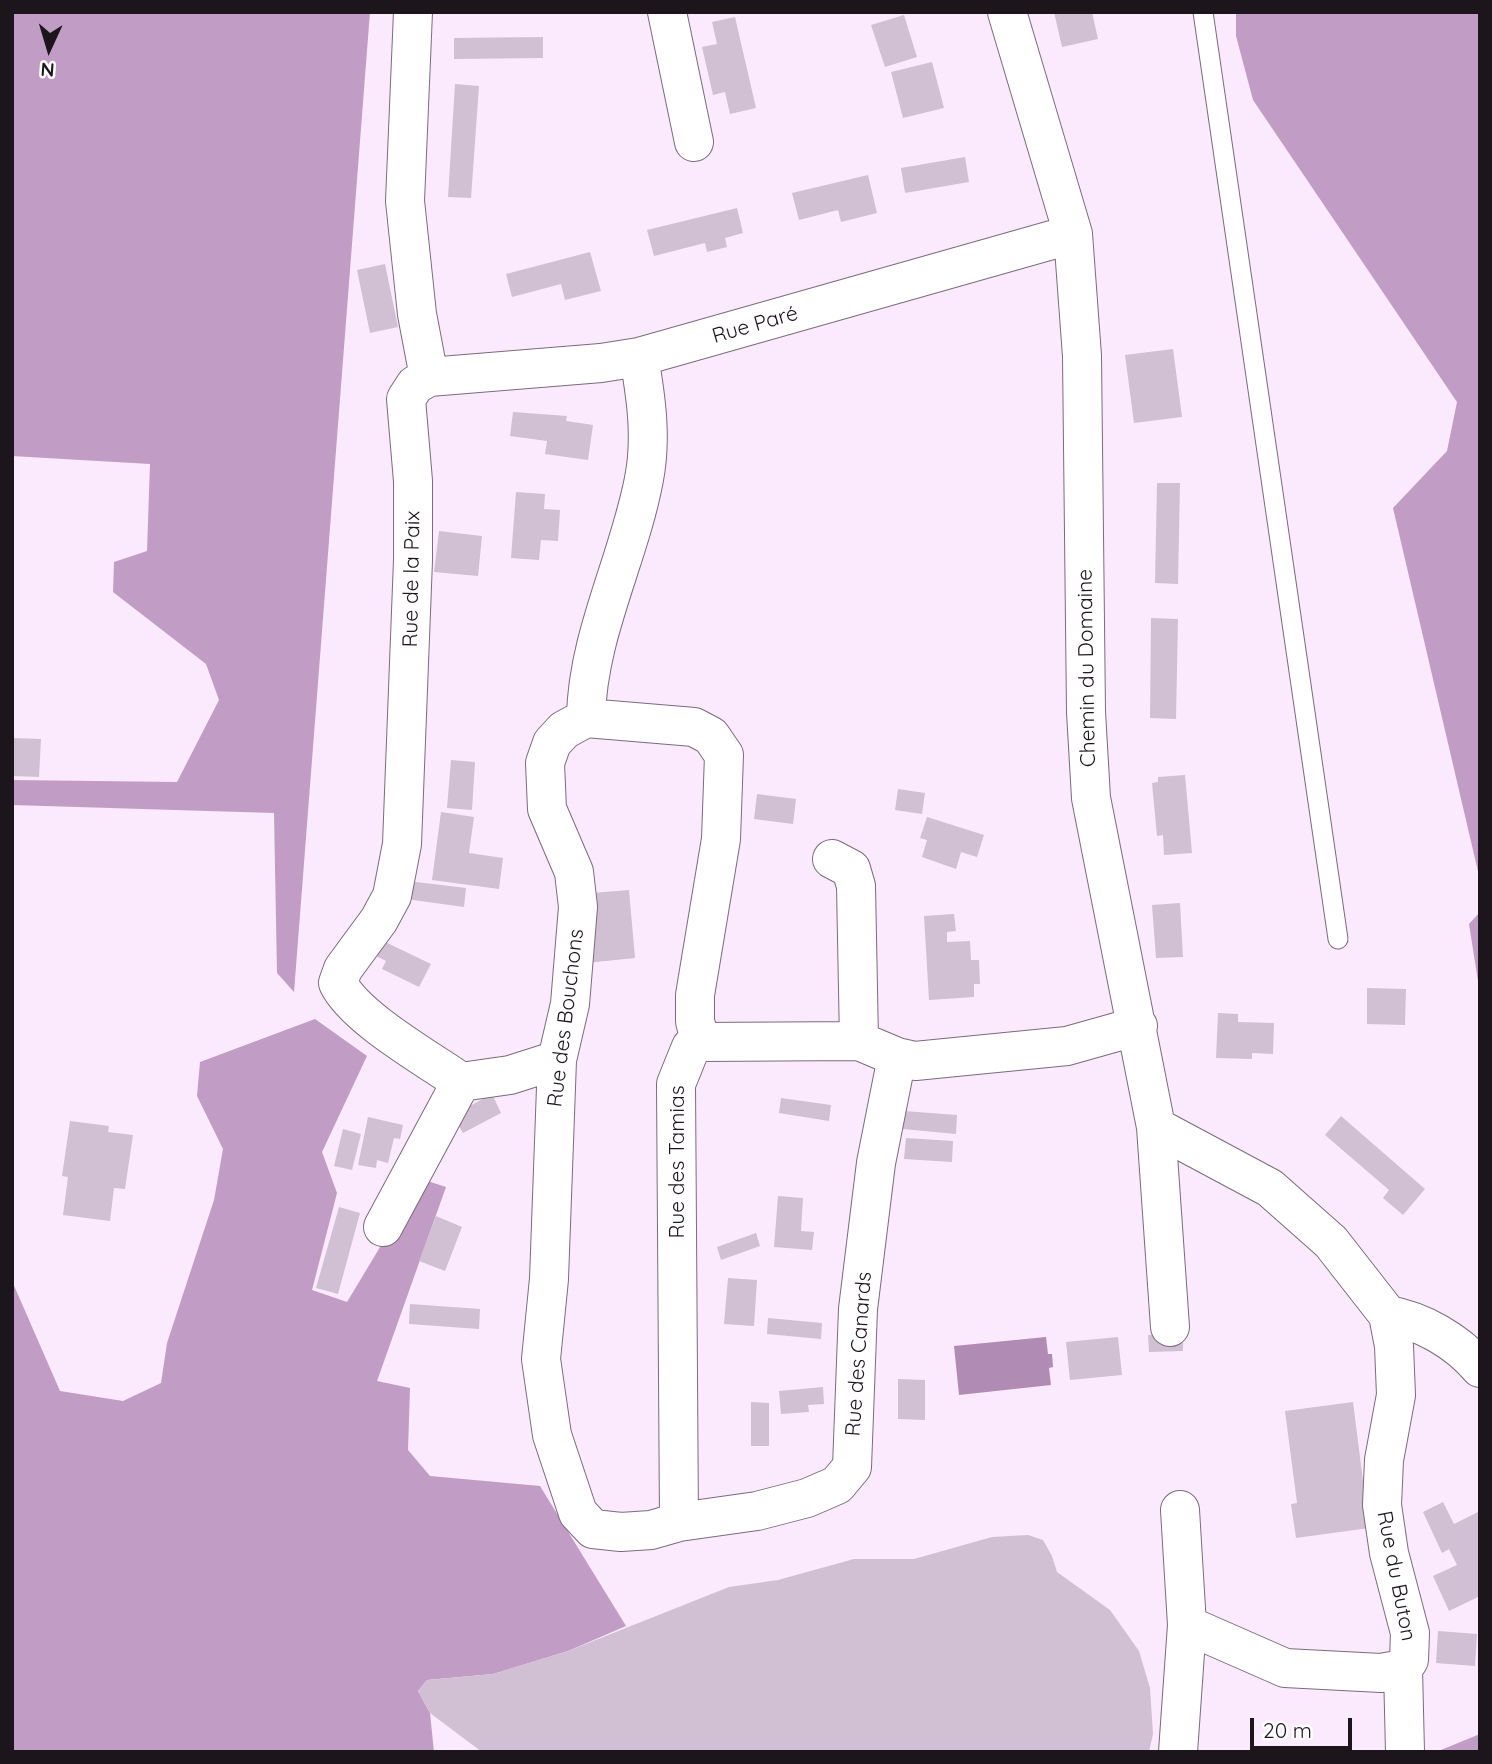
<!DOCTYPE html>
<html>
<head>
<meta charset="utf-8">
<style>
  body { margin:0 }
  #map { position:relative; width:1492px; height:1764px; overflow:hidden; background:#fbe9fd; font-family:Quicksand,sans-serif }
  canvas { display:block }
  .frame { position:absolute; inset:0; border:14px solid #1c151c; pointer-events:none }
  .north { position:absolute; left:14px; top:14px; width:70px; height:70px; -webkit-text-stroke:5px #fff; paint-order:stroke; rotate:184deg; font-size:19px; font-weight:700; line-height:28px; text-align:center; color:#1c151c }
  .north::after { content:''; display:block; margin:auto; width:24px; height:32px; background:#1c151c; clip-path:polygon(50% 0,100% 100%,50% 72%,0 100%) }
  .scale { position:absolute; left:1250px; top:1718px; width:102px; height:32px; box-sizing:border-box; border:4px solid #1c151c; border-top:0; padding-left:9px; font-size:21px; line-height:24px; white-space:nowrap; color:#1c151c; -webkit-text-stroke:5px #fff; paint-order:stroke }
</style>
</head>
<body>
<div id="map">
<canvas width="1492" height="1764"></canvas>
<div class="frame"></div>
<div class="north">N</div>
<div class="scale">20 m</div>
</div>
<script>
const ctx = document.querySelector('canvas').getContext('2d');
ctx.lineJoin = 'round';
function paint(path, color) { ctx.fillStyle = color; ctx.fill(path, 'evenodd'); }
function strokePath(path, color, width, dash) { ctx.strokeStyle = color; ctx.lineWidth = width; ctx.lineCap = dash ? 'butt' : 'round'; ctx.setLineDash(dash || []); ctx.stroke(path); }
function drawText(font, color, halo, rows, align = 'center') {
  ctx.font = font + ' Quicksand,sans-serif'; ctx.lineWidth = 5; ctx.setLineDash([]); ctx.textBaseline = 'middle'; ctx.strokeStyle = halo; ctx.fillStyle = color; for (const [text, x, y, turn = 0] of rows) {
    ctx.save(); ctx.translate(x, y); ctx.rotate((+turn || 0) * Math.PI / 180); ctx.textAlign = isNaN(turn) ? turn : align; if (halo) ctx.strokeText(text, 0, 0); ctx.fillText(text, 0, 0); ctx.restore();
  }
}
paint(new Path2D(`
  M12,12H370L294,992L277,973L274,813L12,805V780L177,782L219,700L206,664L113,592L114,562L147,551L150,464L12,456Z
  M1236,12H1480V880L1393,508L1447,451L1457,402L1253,100L1236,36Z
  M1480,912V994L1469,924Z
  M315,1019L367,1056L322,1152L337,1193L312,1290L347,1302L421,1179L446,1187L377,1381L410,1388L408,1450L430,1476L540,1486L626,1626L568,1651L493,1674L427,1680L418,1691L430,1713L434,1752H12V1281L60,1391L123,1401L161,1383L167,1343L214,1200L223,1149L197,1096L200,1062Z
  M1480,1734V1752H1436Z`), '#c19cc5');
paint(new Path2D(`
  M1046,1337L1048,1354H1052L1053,1367L1049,1368L1051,1385L959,1395L954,1346Z`), '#b08cb5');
paint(new Path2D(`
  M1054,12H1092L1098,39L1062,47Z
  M904,15L917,57L885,67L871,25Z
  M735,17L756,108L730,114L725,92L713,95L702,47L717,44L712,22Z
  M543,37V58L454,59V38Z
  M932,62L944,108L903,118L891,72Z
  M455,84L479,86L471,198L448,197Z
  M965,157L969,182L905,193L901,168Z
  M868,175L877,213L841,222L838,210L799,220L792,193Z
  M737,208L743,233L725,238L727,247L707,252L705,243L654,256L647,230Z
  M590,252L601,291L565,300L561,284L512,297L506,274Z
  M385,264L398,327L370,333L357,270Z
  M1173,349L1182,417L1134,423L1125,355Z
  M513,412L567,416L566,421L593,425L588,460L545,454L547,441L510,436Z
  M1157,483H1180L1178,584L1155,583Z
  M516,492L545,494L544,509L560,510L558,541L541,540L539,560L511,558Z
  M439,531L482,536L478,576L434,572Z
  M1151,618L1178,619L1176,719L1150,718Z
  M12,738L41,739L39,777L12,776Z
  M451,760L475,762L472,810L447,808Z
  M1185,775L1192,853L1164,855L1163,835L1157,836L1152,783L1158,782V777Z
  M898,789L925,793L922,814L895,810Z
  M757,794L796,799L793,824L754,819Z
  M441,812L474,817L469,853L503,858L499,889L432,880Z
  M927,817L984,835L977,857L961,852L956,869L922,857L927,840L920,838Z
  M408,881L466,888L464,907L406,899Z
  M629,890L635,958L586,963L580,894Z
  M1180,903L1183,957L1156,958L1152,905Z
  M954,914L956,931L947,932V942L970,941L971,960H979L980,984H974V997L929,1000L924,916Z
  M379,939L431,964L419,987L382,969L386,961L372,954Z
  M1367,988L1406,989L1405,1025L1367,1024Z
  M1218,1013L1238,1014V1022L1274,1023L1273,1054L1252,1053V1059L1216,1058Z
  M492,1094L501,1113L463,1133L453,1115Z
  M781,1098L831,1105L829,1121L779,1113Z
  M904,1111L957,1115L956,1134L903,1129Z
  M1341,1116L1425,1189L1403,1215L1383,1198L1389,1190L1325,1135Z
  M368,1117L403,1125L400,1139L394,1138L388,1163L377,1160L376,1168L358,1165Z
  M70,1121L109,1126L108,1132L133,1135L125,1189L114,1188L110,1221L63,1215L68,1177L62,1176Z
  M343,1129L361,1134L352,1170L334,1166Z
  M906,1138L953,1141L952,1162L904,1159Z
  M778,1196L803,1198L801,1231L814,1232L812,1250L774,1247Z
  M339,1207L360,1213L338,1294L316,1288Z
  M436,1216L462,1227L445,1271L419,1261Z
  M756,1233L760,1246L721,1260L717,1247Z
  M728,1278L757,1280L754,1326L724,1324Z
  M410,1304L480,1309L479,1329L409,1324Z
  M768,1318L822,1323L821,1339L767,1334Z
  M1183,1334V1351L1149,1352L1148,1335Z
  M1118,1337L1122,1375L1070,1380L1066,1342Z
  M898,1379L925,1380V1420L898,1419Z
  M823,1387L824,1404L808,1405L809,1412L781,1414L779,1391Z
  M751,1402L769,1403V1446H751Z
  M1353,1402L1369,1528L1296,1538L1291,1504L1297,1503L1285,1411Z
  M1443,1502L1454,1524L1480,1511V1596L1449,1611L1433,1576L1457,1565L1449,1549L1442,1553L1423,1512Z
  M1028,1535L1043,1540L1052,1556L1057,1572L1110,1610L1139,1651L1150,1688L1153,1734L1149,1752H482L430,1713L418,1691L427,1680L493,1674L568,1651L729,1587L778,1580L854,1559H914L992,1537Z
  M1438,1631L1477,1634L1475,1666L1436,1663Z`), '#d1bfd3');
const lane = new Path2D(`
  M1203,12L1338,939`);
const street = new Path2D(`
  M413,12L405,201L417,314L429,377
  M667,12L694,142
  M1007,12L1073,234L1082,356L1086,712L1091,798L1156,1127L1170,1327
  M586,718C587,636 629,559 644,479C652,438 646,397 639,357
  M832,859L851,869L856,886L859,1041
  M700,1042L695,1021V995L721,839L724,755L711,736L694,727L586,718L564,730L552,743L545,763L547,809L574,872L578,907L570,1004L557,1060L549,1279L541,1359L552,1435L578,1513L593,1529L621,1532L651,1530L679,1522L757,1511L807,1498L837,1485L852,1467L858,1309L876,1163L897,1057
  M461,1082C427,1058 355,1018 338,983L343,969L379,920L392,896L402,844L413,560V481L406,399L415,385L429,377L601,363L639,357L1073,234
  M461,1082L510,1075L557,1060
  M1156,1127L1270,1188L1331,1242L1388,1315L1394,1346L1396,1395L1384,1460L1382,1505L1389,1553L1410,1633L1409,1660L1403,1669L1381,1673L1285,1668L1187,1625
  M383,1227L461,1082
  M1388,1315C1422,1321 1457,1341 1480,1368
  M679,1522L676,1084L691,1047L700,1042L859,1041L897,1057L915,1061L1067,1046L1138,1026
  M1403,1669L1405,1752
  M1178,1752L1187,1625L1180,1510`);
strokePath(lane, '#7b6b7c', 21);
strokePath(street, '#7b6b7c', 40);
strokePath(lane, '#fff', 19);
strokePath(street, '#fff', 38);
drawText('21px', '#1c151c', '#fff', [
  ["Rue Paré",755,325,-16],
  ["Rue de la Paix",412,579,-89],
  ["Chemin du Domaine",1087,668,-91],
  ["Rue des Bouchons",566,1018,-83],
  ["Rue des Tamias",678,1162,-90],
  ["Rue des Canards",859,1354,-86],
  ["Rue du Buton",1396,1576,79]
]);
</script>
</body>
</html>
